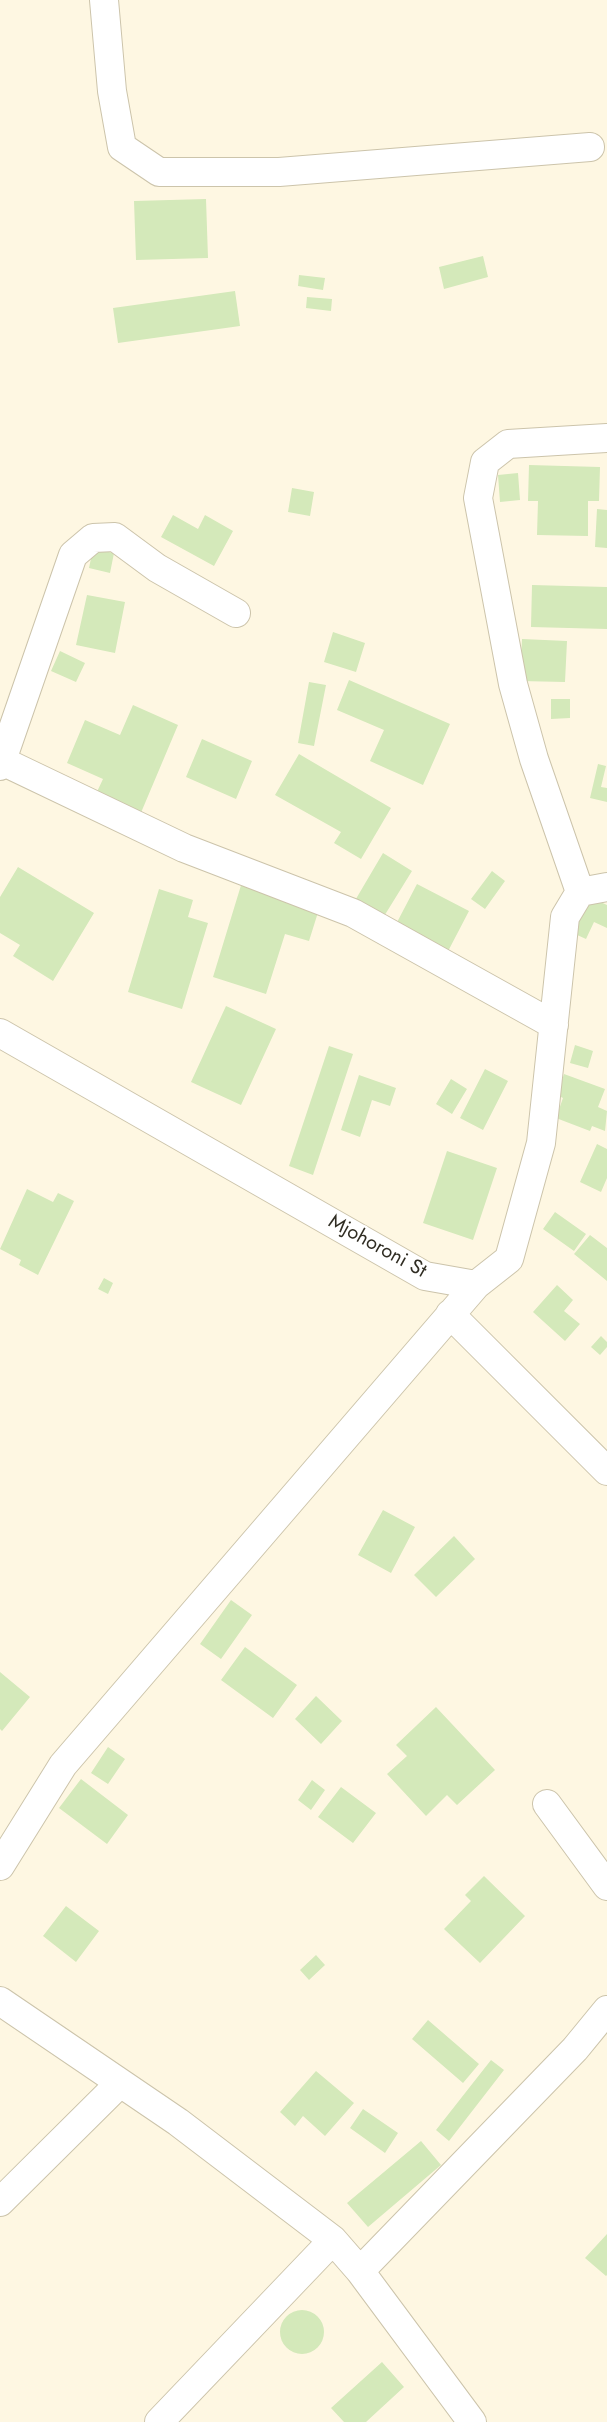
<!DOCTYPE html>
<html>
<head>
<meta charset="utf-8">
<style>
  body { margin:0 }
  canvas { display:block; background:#fef7e2 }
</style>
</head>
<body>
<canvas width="607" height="2422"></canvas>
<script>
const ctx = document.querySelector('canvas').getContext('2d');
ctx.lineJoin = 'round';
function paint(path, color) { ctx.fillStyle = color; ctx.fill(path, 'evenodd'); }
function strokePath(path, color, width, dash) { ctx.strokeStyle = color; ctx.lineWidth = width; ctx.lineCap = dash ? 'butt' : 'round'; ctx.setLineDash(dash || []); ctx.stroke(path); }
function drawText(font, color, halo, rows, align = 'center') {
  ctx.font = font + ' Jost,sans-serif'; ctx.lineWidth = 5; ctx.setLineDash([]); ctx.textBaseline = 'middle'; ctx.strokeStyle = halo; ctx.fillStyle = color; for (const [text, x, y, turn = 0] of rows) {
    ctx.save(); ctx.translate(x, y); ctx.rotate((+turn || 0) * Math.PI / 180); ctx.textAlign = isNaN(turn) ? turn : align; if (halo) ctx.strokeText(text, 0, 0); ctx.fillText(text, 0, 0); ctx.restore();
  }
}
paint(new Path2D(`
  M206,199L208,258L136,260L134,201Z
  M483,256L488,277L444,289L439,267Z
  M299,275L325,278L323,290L298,286Z
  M235,291L240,326L118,343L113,308Z
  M307,297L332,299L331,311L306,308Z
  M529,465L600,467L599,501H588V536L537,535L538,501H528Z
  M518,473L520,500L500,502L498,475Z
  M292,488L314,492L310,516L288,512Z
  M597,509L607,510V548L595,547Z
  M173,515L198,529L205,515L233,531L214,566L161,537Z
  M93,549L114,553L110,573L89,568Z
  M532,585L607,587V629L531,627Z
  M87,595L125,602L115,653L76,645Z
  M333,632L365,643L356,672L324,662Z
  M522,639L567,641L565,682L520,681Z
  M60,651L85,663L76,682L51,671Z
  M349,680L450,724L423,785L370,761L384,730L337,710Z
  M309,682L326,685L314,746L298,743Z
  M551,699H570V718L551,719Z
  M133,705L178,725L140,815L95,796L103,779L67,763L85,720L120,735Z
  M202,739L252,761L236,799L186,777Z
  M299,754L391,808L361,859L334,843L341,832L275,795Z
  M598,764L606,766L601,787L607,788V802L590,798Z
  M383,853L412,871L378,926L350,909Z
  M18,867L94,913L53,981L13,956L20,945L0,933V897Z
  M492,871L505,881L485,909L471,899Z
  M242,882L320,906L309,941L285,934L266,994L213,977Z
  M417,884L469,911L445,957L393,930Z
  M159,889L193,900L188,917L208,923L182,1009L128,992Z
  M581,893L607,905V928L594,922L586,939L564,929Z
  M226,1006L276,1029L241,1105L191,1082Z
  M575,1045L593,1051L588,1068L570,1063Z
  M329,1046L353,1054L313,1175L289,1166Z
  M485,1069L508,1081L483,1130L460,1118Z
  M564,1074L605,1089L598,1107L607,1111L605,1131L592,1126L590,1131L556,1118L563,1098L557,1095Z
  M359,1075L396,1088L390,1106L372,1100L360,1137L341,1130Z
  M451,1079L467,1089L452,1114L436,1104Z
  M597,1144L607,1149V1178L601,1192L580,1182Z
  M447,1151L497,1168L473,1240L423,1223Z
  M27,1189L53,1202L58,1193L74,1201L38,1275L19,1265L21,1260L0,1249Z
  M555,1212L586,1234L574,1251L543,1229Z
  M590,1235L607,1248V1281L574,1254Z
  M104,1278L113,1283L108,1294L98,1289Z
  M557,1285L573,1300L564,1311L580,1324L565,1341L533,1312Z
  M601,1336L607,1342V1347L600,1355L591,1347Z
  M383,1510L415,1527L391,1573L358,1555Z
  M454,1536L475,1559L436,1597L414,1575Z
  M231,1600L252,1615L221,1659L200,1644Z
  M245,1647L297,1685L273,1718L221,1680Z
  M0,1672L30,1697L2,1731L0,1729Z
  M316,1696L342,1721L321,1744L295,1719Z
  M436,1707L495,1770L457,1805L447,1795L426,1816L387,1774L407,1756L396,1745Z
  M108,1747L125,1759L108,1784L91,1773Z
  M81,1779L128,1815L107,1844L59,1808Z
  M312,1780L325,1790L311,1810L298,1800Z
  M341,1787L376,1813L353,1843L318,1817Z
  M484,1876L525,1916L480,1963L444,1929L471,1901L465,1895Z
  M66,1906L99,1931L76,1962L43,1936Z
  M316,1955L325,1965L309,1980L300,1970Z
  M428,2020L479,2064L463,2083L412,2039Z
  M491,2060L504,2070L449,2141L436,2130Z
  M316,2071L354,2103L325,2136L303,2116L295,2126L280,2112Z
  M363,2109L398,2133L385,2153L350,2128Z
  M421,2141L441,2165L368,2227L347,2203Z
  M607,2234V2275L606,2276L585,2258Z
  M280 2332a22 22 0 1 1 44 0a22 22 0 1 1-44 0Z
  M382,2362L404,2387L366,2422H344L331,2408Z`), '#d4e9ba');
const minor = new Path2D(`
  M104,0L112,91L122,147L159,172H279L590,147
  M2,761L184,848L353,913L554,1025
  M0,766L73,555L93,538L115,537L157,568L236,613
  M580,892L534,759L513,684L478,498L485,462L508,444L607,438
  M0,1033L425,1276L476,1285L509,1259L541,1143L565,917L580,892L607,887
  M450,1314L607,1471
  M547,1804L607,1886
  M0,1866L63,1765L476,1285
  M0,2001L178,2122L333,2240L360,2271L472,2422
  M0,2202L119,2084
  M360,2271L575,2049L607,2010
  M159,2422L333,2240`);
strokePath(minor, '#ccc4ab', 30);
strokePath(minor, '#fff', 28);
drawText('20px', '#302d23', '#fff', [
  ["Mjohoroni St",377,1247,29]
]);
</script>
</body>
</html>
